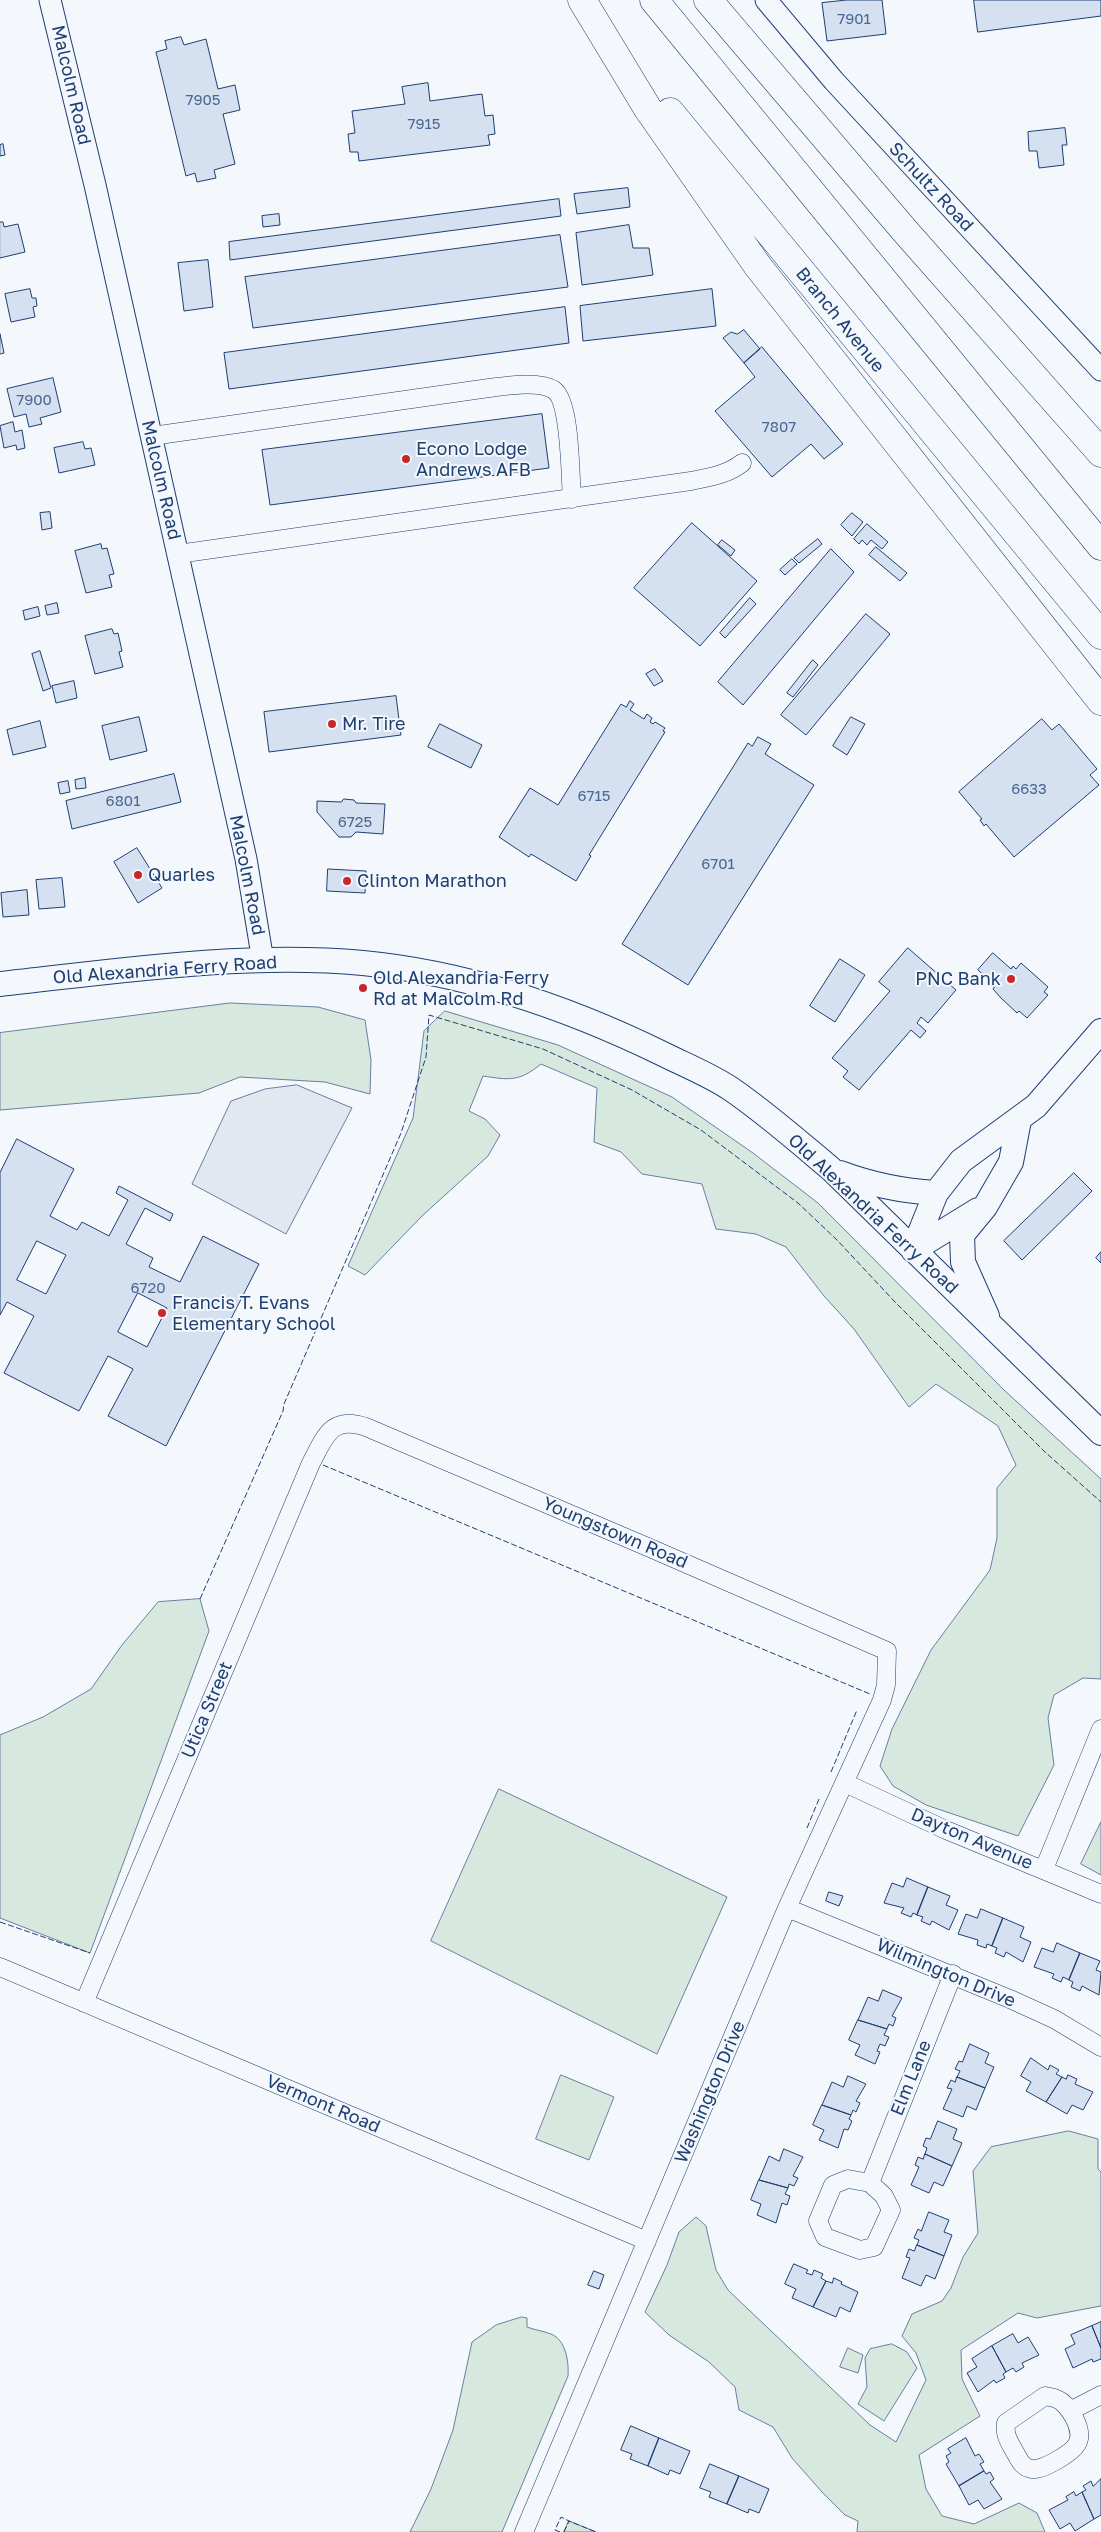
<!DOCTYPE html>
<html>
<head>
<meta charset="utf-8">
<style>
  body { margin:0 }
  canvas { display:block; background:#f4f7fb }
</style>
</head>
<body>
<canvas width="1101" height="2532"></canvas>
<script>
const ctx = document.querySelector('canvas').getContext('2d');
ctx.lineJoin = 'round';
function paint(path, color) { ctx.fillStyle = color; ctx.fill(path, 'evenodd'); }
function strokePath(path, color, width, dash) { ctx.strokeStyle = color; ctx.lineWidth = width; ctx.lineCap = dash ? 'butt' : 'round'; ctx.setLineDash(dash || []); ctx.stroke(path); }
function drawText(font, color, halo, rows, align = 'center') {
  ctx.font = font + ' "Golos Text",sans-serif'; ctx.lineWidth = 4; ctx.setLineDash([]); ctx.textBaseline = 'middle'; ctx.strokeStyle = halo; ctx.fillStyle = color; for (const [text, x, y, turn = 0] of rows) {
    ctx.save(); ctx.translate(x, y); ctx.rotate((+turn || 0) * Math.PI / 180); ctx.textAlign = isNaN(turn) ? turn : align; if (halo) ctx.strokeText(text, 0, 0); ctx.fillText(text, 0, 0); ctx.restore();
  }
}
const green = new Path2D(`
  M230,1003L318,1007L365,1020L371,1060L370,1094L325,1082L240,1077L199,1093L0,1110V1033Z
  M445,1011L558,1045L672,1097L753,1153L818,1203L1004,1390L1101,1479V1679L1083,1678L1054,1695L1048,1718L1054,1765L1018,1836L926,1805L893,1786L880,1766L892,1729L931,1650L990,1570L997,1538V1488L1016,1465L998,1426L936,1384L909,1407L854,1329L824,1296L786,1247L756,1234L716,1229L702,1184L642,1174L621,1152L594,1142L597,1088L541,1064C519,1082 509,1080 483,1076L469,1111L485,1119L500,1135L488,1156L422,1216L365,1275L348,1266L413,1118L424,1031Z
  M200,1599L209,1631L90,1953L0,1918V1735L43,1717L91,1689L122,1645L158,1602Z
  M499,1789L727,1897L657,2054L431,1941Z
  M1101,1822V1875L1081,1864Z
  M561,2075L614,2097L589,2160L536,2139Z
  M1069,2131L1098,2139V2169L1101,2172V2306L1037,2318L1018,2313L961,2350L962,2379L980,2416L919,2455L926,2489L942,2516L974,2524L1019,2503L1037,2513L1045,2532H857L858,2521L845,2515L822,2492L792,2458L773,2427L739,2410L735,2387L709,2362L669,2335L645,2312L667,2265L679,2232L696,2217L706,2226L716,2270L728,2290L870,2425L896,2442L926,2380L916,2353L902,2336L912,2314L942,2301L951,2288L963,2257L978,2233L973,2171L991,2147Z
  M522,2317L527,2318V2327C535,2330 543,2331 551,2334C566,2340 569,2362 568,2376L502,2532H410L431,2489L453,2430L472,2342L496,2325Z
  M892,2344L907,2352L917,2368L884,2421L858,2404L867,2387L865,2358L870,2349Z
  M848,2348L863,2355L858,2373L840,2367Z
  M569,2521L596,2532H564Z`);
paint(green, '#d7e8df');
strokePath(green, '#687fa3', 1);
const parking = new Path2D(`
  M297,1085L352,1108L286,1234L192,1184L231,1101L265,1089Z`);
paint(parking, '#e3e8f0');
strokePath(parking, '#687fa3', 1);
const building = new Path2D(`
  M847,0H882L886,34L827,41L822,3Z
  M974,0H1101V16L978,32Z
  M181,37L184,45L206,39L218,89L235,85L240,110L223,114L235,164L214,170L216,178L197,182L195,173L186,176L156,52L167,49L165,41Z
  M428,83L430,101L482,94L485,116L493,115L495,134L488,135L490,145L359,161L358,152H350L348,134L355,133L352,111L405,104L402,87Z
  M1065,128L1067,145H1062L1064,165L1039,168L1037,151H1029L1028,132Z
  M3,144L5,155L0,156V145Z
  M628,188L630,207L577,214L574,194Z
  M559,199L561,216L230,260L229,242Z
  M279,214L280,225L263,227L262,216Z
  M0,222H3L4,227L18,224L25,252L0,258Z
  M629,225L633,248H649L653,275L582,285L576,233Z
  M560,235L568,287L253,328L245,277Z
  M208,260L213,307L184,311L178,263Z
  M30,289L32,298H36L37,306L33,307L35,317L11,322L5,294Z
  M712,289L716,326L583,341L580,306Z
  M565,307L569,343L229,389L224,353Z
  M744,330L760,349L744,363L723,338L731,332L737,334Z
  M0,334L4,353L0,354Z
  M762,347L843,444L824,459L811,444L772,477L715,411L755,377L744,363Z
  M53,378L61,412L40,418L42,424L29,427L26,414L14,417L7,389Z
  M542,414L549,468L270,505L262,450Z
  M13,422L15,432L22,430L25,448L17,450L16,445L4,448L0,426Z
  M83,442L85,449L91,448L95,465L59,473L54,448Z
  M50,512L52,528L42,530L40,513Z
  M852,513L863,522L852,536L841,525Z
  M692,523L757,581L700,646L634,588Z
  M867,524L888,542L882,549L871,540L867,545L862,540L859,544L854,539Z
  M818,539L822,544L799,563L794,558Z
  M722,540L735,550L731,556L718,545Z
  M101,544L102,549L107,548L114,574L109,575L112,587L86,593L75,551Z
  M876,547L907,573L900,581L869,555Z
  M831,549L854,572L743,705L718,682Z
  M792,559L797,564L785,575L780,570Z
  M750,598L756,604L725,638L720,633Z
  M57,603L59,613L47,615L45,606Z
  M38,607L40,616L25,620L23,611Z
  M866,614L890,634L806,735L781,715Z
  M112,629L114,634L118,633L122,651L119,652L123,667L95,674L85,636Z
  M40,651L51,688L43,691L32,654Z
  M813,660L818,665L793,697L787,693Z
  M655,669L663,681L654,686L646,674Z
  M74,681L77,698L56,703L52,686Z
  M396,696L401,735L269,752L264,712Z
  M630,701L634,704L630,710L644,719L647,714L652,718L650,722L653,724L655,722L665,728L663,731L665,732L589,855L591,856L576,881L531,854L529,857L499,837L530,788L558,805L621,704L626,707Z
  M139,717L147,751L110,760L102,726Z
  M851,717L865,724L847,755L833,746Z
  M1042,719L1052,730L1059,724L1097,769L1090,775L1099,785L1014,857L986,824L984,826L980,820L982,819L959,792Z
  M40,721L46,747L13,755L7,730Z
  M440,724L482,745L471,768L428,747Z
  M758,737L771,744L765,754L814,785L688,985L622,944L748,743L752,746Z
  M174,774L181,802L72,829L66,801Z
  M85,778L86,788L76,789L75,780Z
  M68,781L70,792L60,794L58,783Z
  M344,799L354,800L356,803L385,804L383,834L356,832L351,837H339L317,812V801L341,802Z
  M137,848L162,888L138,903L114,862Z
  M328,869L366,871L365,893L327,891Z
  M62,878L65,907L39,909L36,880Z
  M27,890L29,915L3,917L1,893Z
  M908,948L956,990L928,1023L921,1017L917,1023L926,1031L920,1038L911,1030L859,1090L843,1077L848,1071L832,1058L890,991L879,982Z
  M993,953L1011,969L1013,966L1016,969L1021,963L1048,987L1044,992L1048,995L1027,1018L1019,1011L1017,1013L1001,998L993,989L995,986L978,970Z
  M840,959L865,975L835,1022L810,1006Z
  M17,1139L74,1169L50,1216L77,1230L82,1222L109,1236L128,1200L116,1193L119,1186L173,1214L170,1221L145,1208L126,1244L153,1258L149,1267L180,1282L203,1236L259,1264L166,1446L108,1416L133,1369L108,1356L79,1411L4,1373L34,1316L7,1302L0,1315V1173ZM37,1241L66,1255L46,1294L17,1280ZM138,1293L167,1308L147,1347L118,1332Z
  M1074,1173L1092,1191L1022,1260L1004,1241Z
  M1101,1252V1263L1096,1258Z
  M907,1878L928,1887L917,1915L913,1913L911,1917L901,1913L904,1908L884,1903L892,1883L903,1887Z
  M928,1887L950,1896L946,1905L958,1910L949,1930L932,1921L930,1925L921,1921L923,1917L917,1915Z
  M829,1892L843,1896L839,1906L826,1901Z
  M981,1909L1003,1918L992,1946L987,1944L986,1948L977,1945L978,1940L958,1934L966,1914L977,1918Z
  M1003,1918L1024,1927L1020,1937L1031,1942L1023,1962L1006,1952L1004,1957L995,1953L997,1948L992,1946Z
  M1057,1943L1080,1953L1069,1980L1063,1977L1061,1982L1052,1978L1054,1974L1034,1967L1042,1948L1053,1952Z
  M1080,1953L1100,1961L1096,1970L1101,1972L1099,1995L1082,1986L1080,1991L1071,1987L1073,1982L1069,1980Z
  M883,1990L902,1998L892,2016L896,2018L893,2026L889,2024L887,2029L858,2020L868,1997L878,2001Z
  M858,2020L887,2029L884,2035L889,2037L885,2046L880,2044L877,2051L880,2052L875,2064L855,2055L860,2045L849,2040Z
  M970,2044L989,2053L985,2063L994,2067L985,2088L957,2077L960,2071L955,2069L959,2061L962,2062Z
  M1031,2058L1048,2070L1050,2065L1059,2070L1056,2074L1062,2077L1046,2102L1026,2091L1031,2082L1021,2076Z
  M1068,2075L1077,2079L1075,2084L1093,2092L1083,2110L1072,2105L1067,2114L1046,2102L1062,2077L1066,2079Z
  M848,2076L866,2084L856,2101L860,2103L856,2112L853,2110L851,2115L822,2105L832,2082L843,2087Z
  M957,2077L985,2088L976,2110L967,2106L963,2117L943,2109L952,2089L947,2088L951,2080L955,2082Z
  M822,2105L851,2115L849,2119L852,2121L848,2130L844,2129L838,2148L819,2140L824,2130L813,2125Z
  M938,2121L957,2129L953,2139L962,2143L952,2166L925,2154L927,2148L923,2146L926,2138L930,2139Z
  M784,2149L803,2157L793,2176L798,2178L794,2186L789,2184L788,2188L759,2180L769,2156L779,2161Z
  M925,2154L952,2166L943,2186L934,2182L929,2193L911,2185L919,2167L915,2165L918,2157L923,2159Z
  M759,2180L788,2188L785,2194L790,2196L787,2205L782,2203L776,2223L757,2215L761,2204L751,2200Z
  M929,2212L949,2220L944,2232L952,2235L944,2256L917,2245L919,2240L914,2238L918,2229L921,2231Z
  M917,2245L944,2256L935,2279L926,2275L921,2286L902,2278L910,2258L906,2257L909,2249L914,2251Z
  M794,2264L808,2270L806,2273L812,2275L814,2270L823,2274L821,2278L826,2281L813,2307L792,2298L796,2289L785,2284Z
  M594,2271L604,2275L599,2289L588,2285Z
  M834,2278L842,2282L841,2284L858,2292L850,2312L840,2307L836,2317L813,2307L826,2281L832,2283Z
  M1101,2322V2348L1092,2326Z
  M1092,2326L1101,2348V2359L1093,2362L1092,2359L1073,2368L1065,2349L1075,2344L1071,2335Z
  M1013,2334L1018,2343L1028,2337L1039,2355L1022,2363L1024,2367L1016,2372L1013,2368L1006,2372L992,2346Z
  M992,2346L1006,2372L1003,2374L1005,2378L996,2383L994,2380L978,2392L967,2373L977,2367L972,2359Z
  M631,2426L659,2438L648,2466L630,2459L632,2454L621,2450Z
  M659,2438L690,2451L680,2474L670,2470L668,2475L648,2466Z
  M966,2438L975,2456L979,2454L984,2462L980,2464L984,2471L959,2486L946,2464L949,2462L946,2456L951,2453L948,2449Z
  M710,2464L739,2476L727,2504L709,2497L711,2492L700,2488Z
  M984,2471L986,2474L990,2472L994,2479L990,2482L1002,2499L984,2509L978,2500L969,2505L959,2486Z
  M739,2476L769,2489L759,2513L749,2509L748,2513L727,2504Z
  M1101,2479V2515L1094,2519L1082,2492L1086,2490L1083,2486L1091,2481L1093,2486Z
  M1074,2492L1076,2496L1082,2492L1094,2519L1075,2531L1070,2523L1060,2529L1049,2510L1068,2500L1066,2497Z`);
paint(building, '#d5e0f0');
strokePath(building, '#1d3f73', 1);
const minor = new Path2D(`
  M152,436L489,388C505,386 539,380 554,390C571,402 570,477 572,499
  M178,554L691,481C709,477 727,475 742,463
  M845,1783L946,1830L1101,1894
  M1044,1869L1101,1729
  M787,1908L1010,1999L1054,2019L1101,2047
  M0,1967L647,2241
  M84,2003L311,1463C325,1437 331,1415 366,1427L650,1548L887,1651L886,1685L882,1700L787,1908L524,2532
  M870,2183L848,2179L833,2185L818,2221L825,2237L860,2250L874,2247L891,2210L884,2196L870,2183L953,1974
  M1045,2396C1049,2397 1053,2397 1057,2399C1069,2404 1085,2431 1077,2444C1072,2453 1042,2471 1032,2469C1023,2468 1020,2461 1016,2454C1010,2443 1004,2436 1006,2423Z
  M1070,2411L1101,2395`);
const tertiary = new Path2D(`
  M50,0L95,185L246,859L263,961
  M766,0L834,81L1101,370`);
const secondary = new Path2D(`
  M0,984C119,971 243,952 363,963C468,973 569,1008 663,1054C685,1065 710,1075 731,1089C766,1113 799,1142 831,1169L1101,1433
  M840,1173C872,1185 902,1191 936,1193
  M913,1250L936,1193L961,1161L1036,1106L1101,1031
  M913,1250L978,1210
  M987,1316L963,1262L962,1235L985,1207L1011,1162L1019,1120`);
const motorway = new Path2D(`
  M582,0L648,109L757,265L1101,701
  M654,0L1101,546
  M708,0L905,231L1101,453
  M670,112L1101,635`);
strokePath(minor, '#1d3f73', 19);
strokePath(tertiary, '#1d3f73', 23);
strokePath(secondary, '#1d3f73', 26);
strokePath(motorway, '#1d3f73', 29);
strokePath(minor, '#f4f7fb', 18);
strokePath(tertiary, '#f4f7fb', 21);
strokePath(secondary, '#f4f7fb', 24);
strokePath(motorway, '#f4f7fb', 28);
strokePath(new Path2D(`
  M323,1465L870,1694
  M200,1599L283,1411L284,1404L401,1133L426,1057L429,1015L543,1049L632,1090L701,1130L798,1203L837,1240L895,1302L1045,1452L1101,1502
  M831,1772L857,1710
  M807,1828L819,1799
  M0,1922L90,1953
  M560,2532L555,2530L561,2517L569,2521
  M564,2532L569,2521L596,2532`), '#1d3f73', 1, [6, 2.5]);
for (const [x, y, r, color] of [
  [406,459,5,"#c62828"],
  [332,724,5,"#c62828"],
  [138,875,5,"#c62828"],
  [347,881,5,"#c62828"],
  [1011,979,5,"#c62828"],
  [363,988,5,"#c62828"],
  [162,1313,5,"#c62828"]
]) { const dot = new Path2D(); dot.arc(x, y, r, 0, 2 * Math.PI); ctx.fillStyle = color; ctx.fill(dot); strokePath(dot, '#f4f7fb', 2); }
drawText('15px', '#4b6792', null, [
  ["7901",854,19],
  ["7905",203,100],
  ["7915",424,124],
  ["7900",34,400],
  ["7807",779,427],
  ["6633",1029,789],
  ["6715",594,796],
  ["6801",123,801],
  ["6725",355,822],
  ["6701",718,864],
  ["6720",148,1288]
]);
drawText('18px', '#1d3f73', '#f4f7fb', [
  ["Malcolm Road",71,85,77],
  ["Schultz Road",931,187,47],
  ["Branch Avenue",840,320,51],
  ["Malcolm Road",161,480,77],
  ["Malcolm Road",247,875,79],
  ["Old Alexandria Ferry Road",165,970,-4],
  ["Old Alexandria Ferry Road",873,1214,43],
  ["Youngstown Road",615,1533,23],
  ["Utica Street",207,1710,-67],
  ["Dayton Avenue",972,1839,23],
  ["Wilmington Drive",946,1973,23],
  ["Elm Lane",911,2078,-68],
  ["Washington Drive",710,2092,-67],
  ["Vermont Road",323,2104,23]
]);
drawText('18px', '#1d3f73', '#f4f7fb', [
  ["Econo Lodge",416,449],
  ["Andrews AFB",416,470],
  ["Mr. Tire",342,724],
  ["Quarles",148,875],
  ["Clinton Marathon",357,881],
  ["Old Alexandria Ferry",373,978],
  ["Rd at Malcolm Rd",373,999],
  ["PNC Bank",1001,979,"right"],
  ["Francis T. Evans",172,1303],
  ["Elementary School",172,1324]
], 'left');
</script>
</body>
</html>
